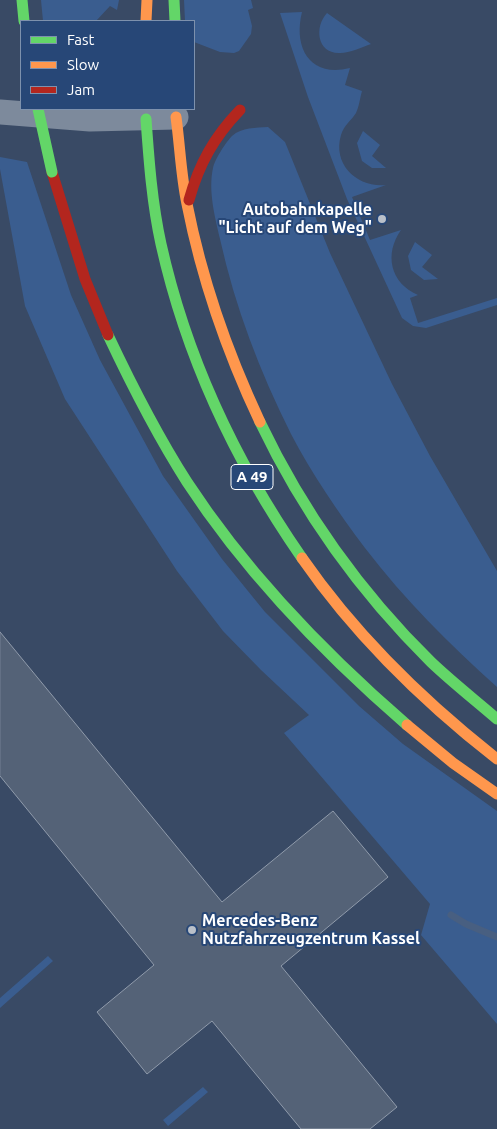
<!DOCTYPE html>
<html>
<head>
<meta charset="utf-8">
<style>
  body { margin:0 }
  #map { position:relative; width:497px; height:1129px; overflow:hidden; background:#394a65; font-family:Ubuntu,sans-serif }
  canvas { display:block }
  .legend { position:absolute; left:20px; top:20px; width:175px; height:90px; box-sizing:border-box; background:#274777; border:1px solid #7d91ad; margin:0; padding:6px 9px; list-style:none; font-size:15px; color:#fff }
  .legend li { display:flex; align-items:center; gap:10px; height:25px }
  .legend b { width:25px; border:1px solid #7d91ad }
</style>
</head>
<body>
<div id="map">
<canvas width="497" height="1129"></canvas>
<ul class="legend">
<li><b style="height:6px;background:#63d668"></b>Fast</li>
<li><b style="height:6px;background:#ff974d"></b>Slow</li>
<li><b style="height:6px;background:#b3261e"></b>Jam</li>
</ul>
</div>
<script>
const ctx = document.querySelector('canvas').getContext('2d');
ctx.lineJoin = 'round';
function paint(path, color) { ctx.fillStyle = color; ctx.fill(path, 'evenodd'); }
function strokePath(path, color, width, dash) { ctx.strokeStyle = color; ctx.lineWidth = width; ctx.lineCap = dash ? 'butt' : 'round'; ctx.setLineDash(dash || []); ctx.stroke(path); }
function drawText(font, color, halo, rows, align = 'center') {
  ctx.font = font + ' Ubuntu,sans-serif'; ctx.lineWidth = 4; ctx.setLineDash([]); ctx.textBaseline = 'middle'; ctx.strokeStyle = halo; ctx.fillStyle = color; for (const [text, x, y, turn = 0] of rows) {
    ctx.save(); ctx.translate(x, y); ctx.rotate((+turn || 0) * Math.PI / 180); ctx.textAlign = isNaN(turn) ? turn : align; if (halo) ctx.strokeText(text, 0, 0); ctx.fillText(text, 0, 0); ctx.restore();
  }
}
paint(new Path2D(`
  M41,0H119L117,10L110,6L96,21H43Z
  M184,0H251L253,8L248,10L252,26L251,34L239,51L234,53L220,52L194,42V21H185Z
  M302,12C293,48 310,78 350,68L345,85L362,91C360,98 359,107 356,113C351,121 344,125 341,135C332,165 358,188 386,185L352,197L370,240L401,230C384,254 390,283 418,295L410,298L418,323L497,298V305L426,328L413,326L402,318L347,199L308,97L280,13Z
  M327,13L371,44C362,47 350,53 340,53C317,54 314,27 327,13Z
  M268,127L285,142L330,253L392,384L430,456L497,571V687C449,644 404,599 365,548C338,512 312,474 291,434C260,372 235,307 220,239C215,217 208,191 213,168C215,159 226,142 232,136C242,127 256,128 268,127Z
  M363,131L380,145L372,156L386,168H372L362,161L357,143Z
  M0,157L27,162L71,295L100,360L163,476L222,559L265,612L359,706L403,744L497,811V1024L421,935L430,904L284,733L309,715L261,670L223,631L177,571L65,399L25,306L0,169Z
  M415,242L432,255L422,267L438,279L424,280L411,270L408,256Z
  M48,956L53,961L0,1008V998Z
  M203,1087L208,1092L168,1126L163,1120Z`), '#3a5d8f');
strokePath(new Path2D(`
  M451,915L466,924L497,937`), '#485f81', 7);
const building = new Path2D(`
  M0,632L222,902L333,811L388,877L281,966L397,1107L370,1129H301L212,1021L147,1074L97,1012L154,965L0,776Z`);
paint(building, '#546277');
strokePath(building, '#909bab', 1);
strokePath(new Path2D(`
  M0,112L90,119L176,117`), '#7d8a9c', 25);
strokePath(new Path2D(`
  M22,0L24,21
  M174,0L175,21
  M146,119C149,161 152,203 161,244C186,356 236,463 302,558
  M108,335C132,386 157,435 187,482C247,574 325,654 407,725
  M260,422C302,510 361,593 431,662C452,682 475,700 497,719`), '#63d668', 11);
strokePath(new Path2D(`
  M146,21L147,0
  M176,117C180,146 181,176 187,204C202,280 227,352 260,422
  M302,558C356,636 423,701 497,759
  M407,725L453,763L497,794`), '#ff974d', 11);
strokePath(new Path2D(`
  M52,172L85,279L108,335
  M189,200C199,164 214,137 240,110`), '#b3261e', 11);
strokePath(new Path2D(`
  M38,109L52,172`), '#63d668', 11);
for (const [x, y, r, color] of [
  [382,219,5,"#bac0c9"],
  [192,930,5,"#bac0c9"]
]) { const dot = new Path2D(); dot.arc(x, y, r, 0, 2 * Math.PI); ctx.fillStyle = color; ctx.fill(dot); strokePath(dot, '#274777', 2); }
for (const [x, y, w] of [
  [252,477,42]
]) { const box = new Path2D(); box.roundRect(x - w / 2, y - 12.5, w, 25, 4); ctx.fillStyle = '#274777'; ctx.fill(box); strokePath(box, '#fff', 1); }
drawText('bold 15px', '#fff', null, [
  ["A 49",252,477]
]);
drawText('bold 16px', '#fff', '#274777', [
  ["Autobahnkapelle",372,210],
  ["\"Licht auf dem Weg\"",372,228],
  ["Mercedes-Benz",202,921,"left"],
  ["Nutzfahrzeugzentrum Kassel",202,939,"left"]
], 'right');
</script>
</body>
</html>
